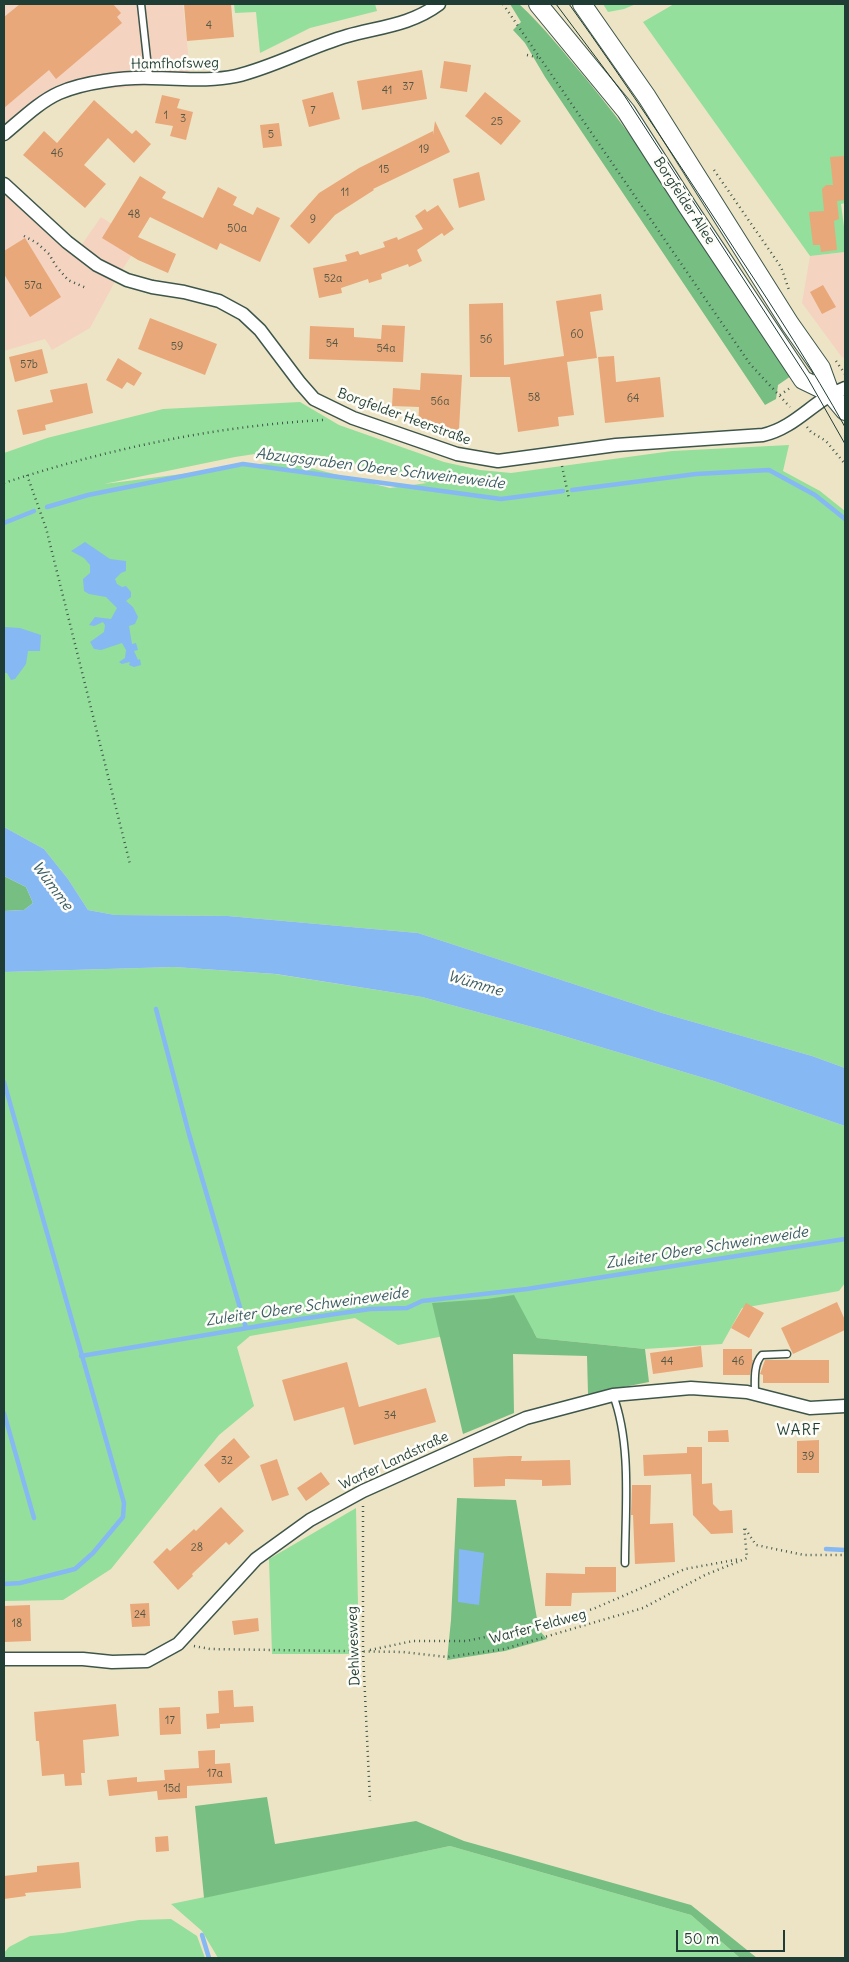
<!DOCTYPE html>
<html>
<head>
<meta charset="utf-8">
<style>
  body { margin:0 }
  #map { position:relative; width:849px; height:1962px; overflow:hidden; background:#ede4c6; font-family:Delius,sans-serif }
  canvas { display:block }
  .frame { position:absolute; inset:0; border:5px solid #1f3d34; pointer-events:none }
  .scale { position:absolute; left:676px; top:1930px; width:109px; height:22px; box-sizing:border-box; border:2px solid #1f3d34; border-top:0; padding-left:6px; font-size:15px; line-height:18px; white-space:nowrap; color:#1f3d34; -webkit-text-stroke:4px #fdfcf7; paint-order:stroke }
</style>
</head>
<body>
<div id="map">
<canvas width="849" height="1962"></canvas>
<div class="frame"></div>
<div class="scale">50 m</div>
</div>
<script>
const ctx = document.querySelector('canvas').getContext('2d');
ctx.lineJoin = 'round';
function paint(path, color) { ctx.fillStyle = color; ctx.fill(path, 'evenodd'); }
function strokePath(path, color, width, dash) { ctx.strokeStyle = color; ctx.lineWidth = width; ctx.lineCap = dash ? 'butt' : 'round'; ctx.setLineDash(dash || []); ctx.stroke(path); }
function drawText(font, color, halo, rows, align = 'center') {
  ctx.font = font + ' Delius,sans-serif'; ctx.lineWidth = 5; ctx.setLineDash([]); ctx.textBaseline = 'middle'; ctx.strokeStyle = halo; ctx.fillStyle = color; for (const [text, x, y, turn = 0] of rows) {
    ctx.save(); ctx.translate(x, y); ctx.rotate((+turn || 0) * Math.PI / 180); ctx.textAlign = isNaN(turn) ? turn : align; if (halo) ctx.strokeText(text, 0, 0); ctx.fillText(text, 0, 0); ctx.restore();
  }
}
paint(new Path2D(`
  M4,4H183L191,82L69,92L20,125L4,140Z
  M4,180L80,247L101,217L140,242L117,278L90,328L52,350L45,339L4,351Z
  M845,252V359L841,356L802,303L810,256Z`), '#f4d3c0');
paint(new Path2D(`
  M234,4H375L377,11L310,28L260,53L256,12L235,13Z
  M603,4H636L624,9L608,12Z
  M674,4H845V203L841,204L845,234V252L810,256L643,22Z
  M300,402L339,425L444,462L480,470L511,473L672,451L789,445L783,471L820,491L845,511V1068L812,1056L662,1013L418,933L228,916L115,915L88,910L68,879L44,849L4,827V453L47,438L163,409ZM268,452L294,455L323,456L427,483L390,488L283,461L104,484L235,457Z
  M174,967L275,974L422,997L547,1031L714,1081L845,1126V1283L839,1291L742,1308L722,1344L645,1349L537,1338L534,1332L490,1327L398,1345L355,1318L250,1336L237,1347L254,1406L219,1435L111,1569L63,1600L4,1601V972Z
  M356,1508L359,1654H272L269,1559Z
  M450,1846L691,1915L740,1958H218L202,1931L171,1904Z
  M171,1919L197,1936L205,1958H4V1953L9,1947L30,1936L63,1933L139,1920Z`), '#94df9b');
paint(new Path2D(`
  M510,4H519C544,27 565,54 587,80C663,172 725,276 791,376L778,385L776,399L765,405L545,77L525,43L513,30L521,22Z
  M4,876L26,887L33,903L24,910L4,911Z
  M514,1295L537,1338L645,1349L649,1382L588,1394L587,1356L513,1354L514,1413L463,1434L432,1303L487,1299Z
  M457,1498L516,1500L539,1630L547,1639L505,1651L447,1660L451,1620Z
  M267,1797L275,1844L416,1821L464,1841L691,1905L757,1958H740L691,1915L450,1846L204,1898L195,1806Z`), '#77be83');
paint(new Path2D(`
  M85,542L110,559L126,561V571L121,573L115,579L117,584L122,587L126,586L131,592V597L126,601L133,607L138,617L135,624L129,626L132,644L136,643L138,650L134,651L138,660L140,659L141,665L134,667L129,665L130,662L122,664L119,662L125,658L126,650L122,643L101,650L94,649L90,642L104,632L105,625L103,622L94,626L89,625L95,617L111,619L117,608L106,597L89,594L84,591L83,579L90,573V565L84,558L71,551Z
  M4,627L20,628L41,635L40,651H28L26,664L15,679L11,680L7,673H4Z
  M4,827L44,849L68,879L88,910L115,915L228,916L418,933L662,1013L812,1056L845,1068V1126L714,1081L547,1031L422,997L276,974L174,967L4,972V911L24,910L33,903L26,887L4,876Z
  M459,1549L484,1553L479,1605L458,1602Z`), '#86b8f3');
strokePath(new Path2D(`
  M572,490L696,474L769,470L815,495L845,519
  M47,507L88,495L243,464L501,499L563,491
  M4,523L34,511
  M156,1009L189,1134L246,1328
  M4,1082L124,1503L123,1517L93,1553L75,1569L20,1583L4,1584
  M81,1356L301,1319L370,1309L407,1308L422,1301L527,1289L845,1239
  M4,1413L34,1518
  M826,1549L845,1550
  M202,1935L209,1958`), '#86b8f3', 4.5);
paint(new Path2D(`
  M20,4H113L121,13L117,17L122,23L56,79L49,70L4,108V17Z
  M184,4H231L234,37L187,41Z
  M444,61L471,65L467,92L440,88Z
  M422,70L427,99L362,110L357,81Z
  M333,92L340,119L309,127L302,100Z
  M485,92L521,121L501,145L465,116Z
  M162,95L180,99L177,108L193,112L186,140L170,136L173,126L155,123Z
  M94,100L132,134L136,130L151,144L134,163L108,138L84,165L106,184L85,208L23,155L44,131L57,143Z
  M435,121L450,152L373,189L374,190L335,215L309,244L290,226L319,193L359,168L433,131V135Z
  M279,123L282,146L263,148L260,125Z
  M845,156V200L837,201L839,219L834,221L837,250L821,252L820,245H813L809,212L824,211L822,189L826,185H833L830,157Z
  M479,172L485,200L459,208L453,179Z
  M140,176L166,192L162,198L203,218L218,187L237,197L233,205L253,215L257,207L280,218L260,262L220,243L217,250L150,217L138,237L176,254L168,273L138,260L102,238Z
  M438,205L454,229L444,236L442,233L417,250L422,261L409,267L408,264L381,274L382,279L369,283L368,279L341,288L342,293L319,298L313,268L347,261L345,255L358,251L360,255L385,247L383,242L397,237L398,240L423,229L415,216L425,209L427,212Z
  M25,238L61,297L30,317L4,274V251Z
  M823,285L836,307L822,314L810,292Z
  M601,294L603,310L590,312L597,358L567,362L574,415L558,417L559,426L518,432L510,377H470L469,304L503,303L504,365L564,356L556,301Z
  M150,318L217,344L205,375L138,349Z
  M382,325L405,326L403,362L309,359L310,326L354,328V337L381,339Z
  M42,349L48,373L15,382L9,357Z
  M614,356L616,382L660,377L664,417L605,423L598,357Z
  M118,358L142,373L134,386L127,382L122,389L106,380Z
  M421,373L462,375L459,430L418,428L419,407L392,406L393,388L420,390Z
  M87,383L93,413L45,425L46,430L23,435L17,410L53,402L50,390Z
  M837,1302L845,1320V1330L793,1354L781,1328Z
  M746,1303L764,1313L749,1338L731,1328Z
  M701,1346L703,1367L653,1374L650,1353Z
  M723,1349H752V1360H753L750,1375H723Z
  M765,1360H829V1383H763V1375L760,1374Z
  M347,1362L359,1407L426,1388L436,1422L354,1445L344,1407L294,1421L282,1380Z
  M728,1430L729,1442H708V1431Z
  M234,1438L250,1457L219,1483L204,1465Z
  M819,1440V1473H797V1441Z
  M687,1447H702V1484L712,1483L713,1504L720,1511L732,1510L733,1533L711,1534L693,1515L691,1474L644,1476L643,1455L687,1453Z
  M509,1456H522L521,1461L570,1460L571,1485L542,1486V1480L505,1479V1486L474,1487L473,1458Z
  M277,1459L289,1495L272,1501L260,1465Z
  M321,1472L330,1484L306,1501L297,1488Z
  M632,1485H651L650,1524L673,1523L675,1562L635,1564L633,1515H631Z
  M221,1507L244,1531L229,1545L226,1542L192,1574L193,1576L178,1590L153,1562L167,1548L170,1551L194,1529L196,1531Z
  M585,1567H616V1592L572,1593L571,1606H545L546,1573L585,1574Z
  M149,1603L150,1626L132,1627L130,1604Z
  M30,1605L31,1641L4,1642V1606Z
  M258,1618L259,1631L234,1635L232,1621Z
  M233,1690L234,1707L253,1706L254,1722L220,1724V1728L207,1729L206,1714L219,1713L218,1691Z
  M116,1704L119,1736L83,1740L85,1773H81L82,1785L65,1786L64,1774L42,1776L39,1741H36L34,1712Z
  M180,1707L181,1734L160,1735L159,1708Z
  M215,1750V1764L230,1763L232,1783L187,1786V1798L158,1800L157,1791L109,1796L107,1780L137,1777V1782L165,1780L164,1770L199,1768L198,1751Z
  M168,1836L169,1851L156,1852L155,1837Z
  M79,1862L81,1888L25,1893L26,1896L4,1899V1876L37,1872V1866Z`), '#e9a87a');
const service = new Path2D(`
  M141,4L149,77
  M755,1394C755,1382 753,1364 762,1355L787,1354
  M613,1395C632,1445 625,1510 625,1563`);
const minor = new Path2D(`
  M4,134C21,120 39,102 59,93C84,82 124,77 152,78C180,78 208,82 236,76C274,67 309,47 347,36C379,27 411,25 439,4
  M4,184L67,242L97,265L127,280L152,287L184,292L219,301L243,314L260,330L300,383L314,399L353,418L457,454L498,461L616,445L763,435C797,427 813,400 845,388
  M4,1659H83L112,1662L147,1661L178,1644L256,1559L310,1520L363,1491L526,1418L613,1395L691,1388L747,1392L810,1408L845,1406`);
const secondary = new Path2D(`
  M538,4L626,111L687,206L803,380L830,393
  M582,4L647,97L790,324L821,368L830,393L845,411`);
strokePath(service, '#3e564a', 9);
strokePath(minor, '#3e564a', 15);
strokePath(secondary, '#3e564a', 20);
strokePath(new Path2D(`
  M503,4L750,364L790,407
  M527,55L540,58
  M714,170L781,267L789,290
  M24,236L37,243L49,254L56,266L68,280L86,288
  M836,361L845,374
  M780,395L790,388
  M807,427L811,432L826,441L845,464
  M562,466L569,499
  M27,475L46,528L130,864
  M4,483C107,449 215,426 324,420
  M363,1506V1652L370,1801
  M194,1646L210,1649L403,1652L447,1657L504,1649L643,1608L705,1575L747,1558L744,1527L756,1545L804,1555H845
  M370,1650L413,1641H466L520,1630L593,1609L685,1569L740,1559`), '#3e564a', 2.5, [1, 4]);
strokePath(service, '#fff', 6);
strokePath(minor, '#fff', 12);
strokePath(secondary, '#fff', 18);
strokePath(new Path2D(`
  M556,4L624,95L807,377L845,444
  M569,4C628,86 684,171 739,256C776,312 812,368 845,427`), '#1f3d34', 1);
drawText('11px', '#525846', null, [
  ["4",209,26],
  ["37",408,87],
  ["41",387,91],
  ["7",313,111],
  ["1",166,116],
  ["3",183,119],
  ["25",497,122],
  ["5",271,135],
  ["19",424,150],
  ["46",57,154],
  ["15",384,170],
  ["11",345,193],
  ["48",134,215],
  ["9",313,220],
  ["50a",237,229],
  ["52a",333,279],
  ["57a",33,286],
  ["60",577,335],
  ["56",486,340],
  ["54",332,344],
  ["59",177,347],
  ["54a",386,349],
  ["57b",29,365],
  ["58",534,398],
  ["64",633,399],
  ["56a",440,402],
  ["44",667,1362],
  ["46",738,1362],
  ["34",390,1416],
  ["39",808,1457],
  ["32",227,1461],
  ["28",197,1548],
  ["24",140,1615],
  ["18",17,1624],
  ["17",170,1721],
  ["17a",215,1774],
  ["15d",172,1789]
]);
drawText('14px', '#1f3d34', '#fdfcf7', [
  ["Hamfhofsweg",175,64,-1],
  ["Borgfelder Allee",684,201,57],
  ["Borgfelder Heerstraße",404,417,20],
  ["Warfer Landstraße",394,1461,-25],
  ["Warfer Feldweg",538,1627,-15],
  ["Dehlwesweg",354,1646,-92]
]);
drawText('italic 15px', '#395c64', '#fdfcf7', [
  ["Abzugsgraben Obere Schweineweide",380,469,7],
  ["Wümme",52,886,53],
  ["Wümme",475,984,16],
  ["Zuleiter Obere Schweineweide",707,1248,-9],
  ["Zuleiter Obere Schweineweide",307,1307,-8]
]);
ctx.letterSpacing = '1px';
drawText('15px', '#1f3d34', '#fdfcf7', [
  ["WARF",799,1431]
]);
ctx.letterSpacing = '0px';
</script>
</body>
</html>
